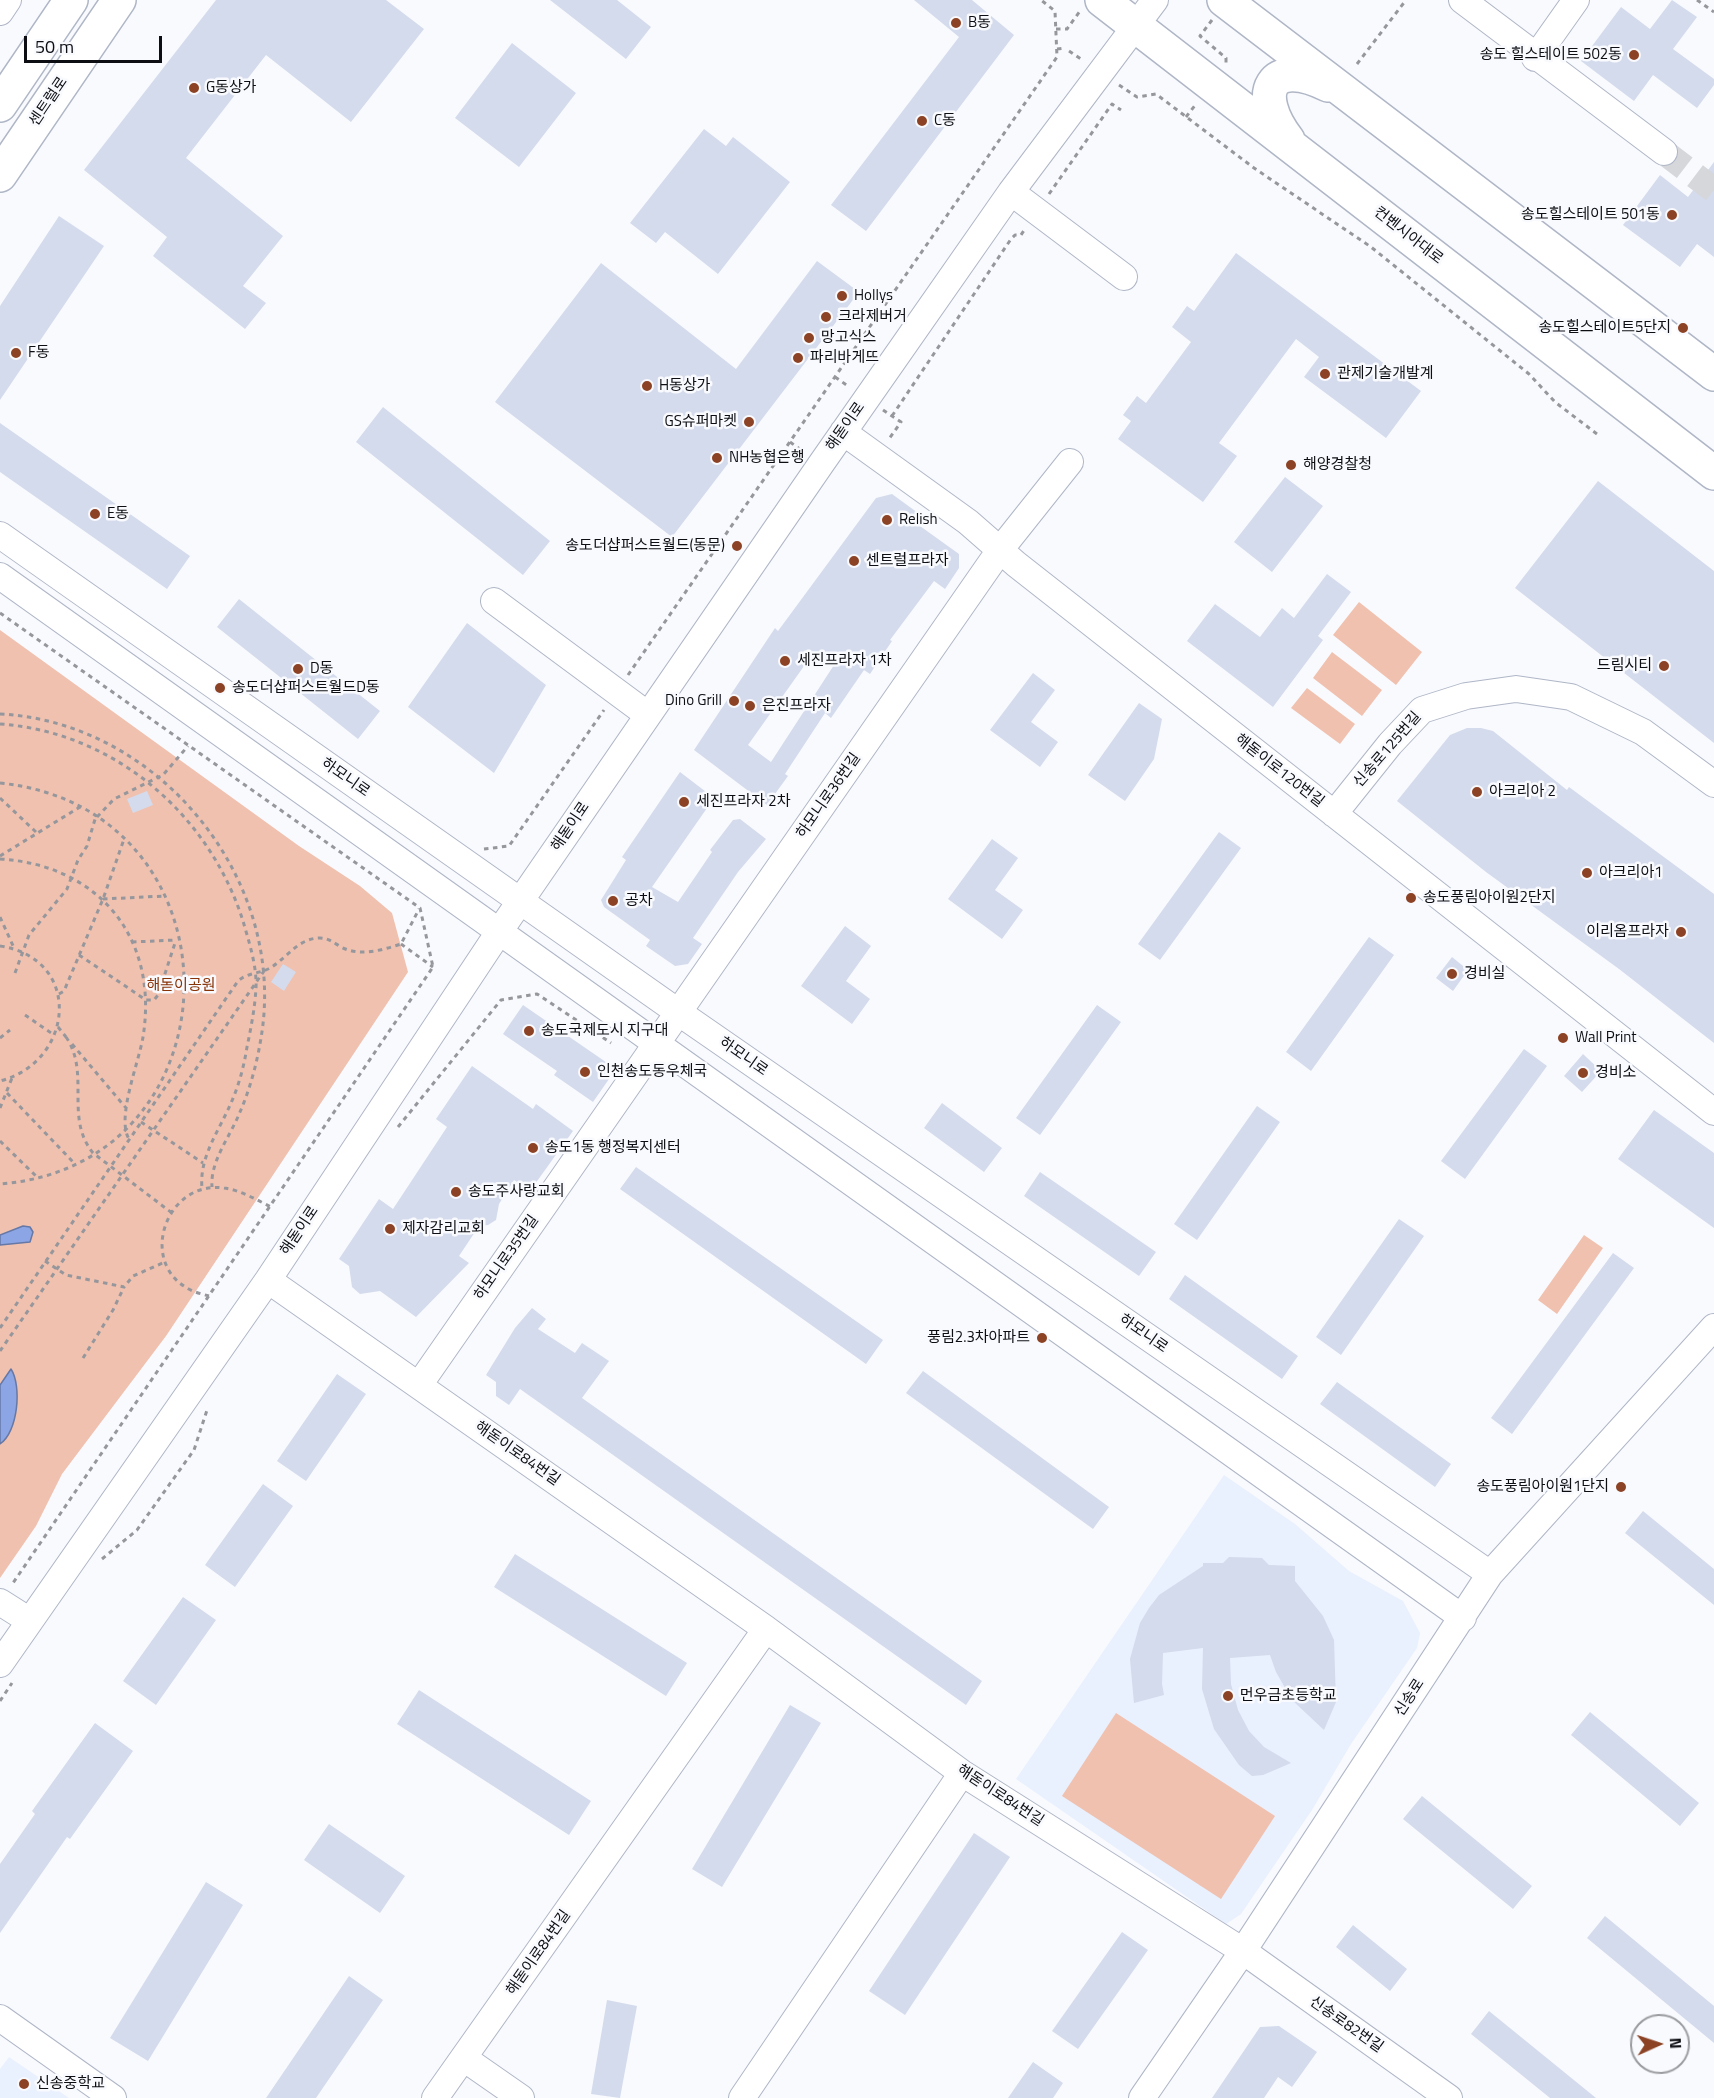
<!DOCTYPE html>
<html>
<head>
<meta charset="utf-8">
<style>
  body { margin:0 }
  #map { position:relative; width:1714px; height:2098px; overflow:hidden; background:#f9fafe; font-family:"Titillium Web",sans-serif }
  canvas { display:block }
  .north { position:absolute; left:1630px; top:2014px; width:60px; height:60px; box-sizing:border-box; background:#f9fafe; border:2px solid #9a9ca0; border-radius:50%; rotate:87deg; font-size:16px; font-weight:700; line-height:24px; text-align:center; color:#0c0e13 }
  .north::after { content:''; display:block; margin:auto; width:21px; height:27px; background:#8c4325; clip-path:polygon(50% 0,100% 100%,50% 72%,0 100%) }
  .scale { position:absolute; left:24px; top:36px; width:138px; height:27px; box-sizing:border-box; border:3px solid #0c0e13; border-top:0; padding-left:8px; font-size:18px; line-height:21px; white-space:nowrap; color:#0c0e13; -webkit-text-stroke:4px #f9fafe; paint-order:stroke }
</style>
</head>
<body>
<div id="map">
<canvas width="1714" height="2098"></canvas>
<div class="north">N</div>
<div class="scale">50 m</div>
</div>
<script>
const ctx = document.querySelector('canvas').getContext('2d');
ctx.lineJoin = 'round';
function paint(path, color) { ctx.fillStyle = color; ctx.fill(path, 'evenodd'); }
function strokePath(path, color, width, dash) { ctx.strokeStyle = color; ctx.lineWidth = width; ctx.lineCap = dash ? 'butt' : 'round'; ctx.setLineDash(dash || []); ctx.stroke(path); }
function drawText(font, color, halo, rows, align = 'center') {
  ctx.font = font + ' "Titillium Web","Noto Sans KR",sans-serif'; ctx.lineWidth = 5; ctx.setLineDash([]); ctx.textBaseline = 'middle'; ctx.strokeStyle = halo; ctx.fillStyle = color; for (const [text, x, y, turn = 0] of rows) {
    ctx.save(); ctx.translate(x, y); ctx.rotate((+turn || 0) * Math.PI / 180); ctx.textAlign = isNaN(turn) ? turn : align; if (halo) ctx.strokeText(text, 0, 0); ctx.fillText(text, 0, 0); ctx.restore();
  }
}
paint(new Path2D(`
  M1224,1475L1295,1524L1349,1571L1403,1601L1420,1633L1417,1648L1351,1744L1312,1810L1241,1914L1226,1924L1016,1779Z
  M9,2057L69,2098H0V2069Z`), '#e9f0fe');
paint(new Path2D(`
  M1359,602L1422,652L1396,685L1333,635Z
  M0,630L299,846L360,886L392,913L408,972L166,1336L62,1474L36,1526L0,1578Z
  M1332,652L1382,690L1362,716L1313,678Z
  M1307,688L1355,724L1340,744L1291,708Z
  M1584,1235L1603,1248L1557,1314L1538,1300Z
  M1116,1713L1275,1816L1221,1899L1062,1796Z`), '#f0c1af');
const water = new Path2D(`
  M23,1226L30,1227L33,1232L30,1242L0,1245V1235Z
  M11,1369C22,1386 18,1432 0,1444V1385Z`);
paint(water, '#8ca6e5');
strokePath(water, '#6678a6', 1.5);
paint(new Path2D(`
  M216,0H386L424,29L351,122L266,55L186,158L283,236L243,286L266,303L245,329L153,256L167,237L84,170Z
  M550,0H617L651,27L626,59Z
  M914,0H972L1014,35L866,231L831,205L959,37Z
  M1672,0L1697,17L1673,49L1714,79V85L1697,108L1653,75L1634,101L1581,61L1621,7L1650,29Z
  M512,43L576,93L519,167L455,118Z
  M704,129L726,146L733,137L790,182L718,274L665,232L656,243L630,223Z
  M1714,162V257L1697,244L1680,267L1623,225L1660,175L1688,197Z
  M59,216L104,246L0,400V306Z
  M1236,253L1421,391L1386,438L1304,377L1319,357L1296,339L1219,443L1237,456L1203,502L1118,439L1131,421L1123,415L1137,396L1146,403L1191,342L1172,327L1187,306L1194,311Z
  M817,261L859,292L672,537L495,402L601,263L736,369Z
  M383,407L550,541L523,575L356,442Z
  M0,423L190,556L167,589L0,472Z
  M1285,477L1323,506L1272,572L1234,542Z
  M1598,481L1714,571V743L1515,588Z
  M892,494L918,513L913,521L959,554V568L945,589L934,581L890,640L892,641L870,674L864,670L831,718L825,713L785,774L788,776L767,805L694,750L775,628L778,631L876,498ZM814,652L834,665L771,762L748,745Z
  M1327,574L1351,592L1318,636L1323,640L1273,707L1187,641L1215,604L1260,637L1282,608L1294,618Z
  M239,599L380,711L358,739L217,627Z
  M467,623L546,685L494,773L408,707Z
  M1033,673L1055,690L1031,722L1058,742L1040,767L990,730Z
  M1139,703L1162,719L1154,759L1125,801L1088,775Z
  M1467,728H1481L1493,731L1567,790L1569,787L1714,894V1043L1619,969L1486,872L1397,801L1450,735Z
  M680,772L714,798L652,887L678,902L712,852L710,850L733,820L740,819L766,839L738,872L693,938L702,944L688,964L675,966L646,946L650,940L604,907L601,900L626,860L622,857Z
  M147,791L153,805L133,813L127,799Z
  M1219,832L1241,848L1160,960L1138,944Z
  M992,839L1018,858L995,890L1023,910L1002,939L948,899Z
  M845,926L871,946L846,981L870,999L852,1024L801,986Z
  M1369,937L1394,955L1311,1071L1286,1052Z
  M1452,957L1468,970L1453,991L1436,978Z
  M283,964L296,972L284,991L271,982Z
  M523,1005L616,1069L593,1102L554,1075L557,1071L503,1034Z
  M1097,1005L1121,1022L1040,1135L1016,1118Z
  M1524,1049L1547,1066L1465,1179L1441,1161Z
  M1583,1054L1601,1071L1582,1092L1564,1076Z
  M472,1066L533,1109L536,1104L573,1131L530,1191L514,1180L499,1204L496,1220L488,1225L479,1226L459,1256L469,1263L416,1317L380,1291L360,1294L352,1287L349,1266L339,1259L379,1199L393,1209L447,1127L436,1119Z
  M942,1103L1002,1148L984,1172L924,1128Z
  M1257,1106L1280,1122L1197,1240L1174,1224Z
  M1654,1110L1714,1153V1228L1618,1159Z
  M636,1167L883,1340L866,1364L620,1189Z
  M1040,1172L1156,1252L1139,1276L1024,1196Z
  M1399,1219L1424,1236L1341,1355L1316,1337Z
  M1613,1253L1634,1268L1512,1434L1491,1418Z
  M1185,1275L1298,1356L1282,1379L1169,1299Z
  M532,1308L546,1319L538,1329L575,1353L582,1343L609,1361L582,1398L982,1681L966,1705L520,1389L509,1405L496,1396V1382L486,1375L515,1328Z
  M923,1371L1109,1507L1093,1529L906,1393Z
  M337,1374L366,1394L306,1481L277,1461Z
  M1337,1382L1451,1464L1435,1487L1320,1404Z
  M263,1484L293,1506L235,1587L205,1565Z
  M1643,1511L1714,1569V1605L1625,1533Z
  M515,1554L687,1663L666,1696L494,1587Z
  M1229,1557L1262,1558L1269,1565L1295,1566V1581L1323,1616L1334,1640L1336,1702L1324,1730L1292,1700L1276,1672L1270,1655L1230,1658L1231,1684L1238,1710L1249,1731L1264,1747L1291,1763L1263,1775L1252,1776L1239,1765L1214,1729L1202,1689L1203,1648L1163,1653L1162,1684L1164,1695L1134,1703L1130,1659L1140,1623L1149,1608L1159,1595L1203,1566V1563H1223Z
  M183,1597L216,1620L156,1705L123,1681Z
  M419,1690L591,1801L569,1835L397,1724Z
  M790,1705L821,1723L722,1887L692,1869Z
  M1590,1712L1699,1803L1680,1826L1571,1735Z
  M95,1723L133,1751L70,1839L67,1837L0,1933V1864L35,1814L32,1811Z
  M1422,1796L1532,1886L1513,1909L1403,1819Z
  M329,1824L405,1876L380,1913L304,1860Z
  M974,1833L1010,1857L905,2015L869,1991Z
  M206,1882L243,1905L148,2061L110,2038Z
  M1605,1916L1714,2006V2043L1587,1938Z
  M1353,1925L1407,1969L1390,1991L1336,1947Z
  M1122,1932L1148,1950L1078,2049L1052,2031Z
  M349,1976L383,2000L316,2098H266Z
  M607,2000L637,2006L620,2098L591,2094Z
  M1489,2011L1596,2098H1550L1471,2034Z
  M1279,2026L1317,2052L1292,2087L1278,2077L1264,2098H1212L1260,2027Z
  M1033,2062L1063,2083L1053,2098H1008Z`), '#d4dbec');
strokePath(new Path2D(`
  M1664,152L1714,190`), '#d5d7db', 26, [26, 13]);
const minor = new Path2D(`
  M1462,0L1664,152
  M0,12L8,0
  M1535,58L1576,0
  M1011,192L1124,277
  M843,432L968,522L1016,564L1714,1112
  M0,535L678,1012L1490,1574
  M0,576L1463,1618
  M494,601L648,715
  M1334,814L1390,744L1422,710L1466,696L1516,689L1571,697L1643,732L1714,784
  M268,1280L766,1629L962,1773L1243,1951L1449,2098
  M419,1385L1000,550L1070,462
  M0,1602L30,1621
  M0,1664L268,1280L499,932L821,464L1011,192L1155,0
  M0,2018L113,2098
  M465,2059L521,2098
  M435,2098L766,1629
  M742,2098L962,1773
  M1142,2098L1243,1951L1490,1574L1714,1327`);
const major = new Path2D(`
  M1102,0L1714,473
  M1224,0L1714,374
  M0,105L71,0
  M1288,140C1252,93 1270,56 1328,85
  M0,175L119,0`);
strokePath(minor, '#afb6c6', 28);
strokePath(major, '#afb6c6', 36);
strokePath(new Path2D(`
  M1697,0L1714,12
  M1212,20L1200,36L1226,58V65
  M1056,29H1067L1080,11
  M1057,49L1065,48
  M1069,51L1084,61
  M1357,64L1406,0
  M1119,85L1137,97L1156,94L1254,168L1371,247L1529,374L1555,402L1597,434
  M1186,117L1196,104
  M1049,194L1112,104L1121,110
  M835,377L848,386
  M883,410L901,422L889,439
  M892,416L1011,239L1015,235H1021L1025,229
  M790,442L804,452
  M0,613L420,908L433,967L11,1586
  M628,675L1057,57L1055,11L1041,0
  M0,714C160,722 288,881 261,1038C257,1063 250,1089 240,1112C230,1137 210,1161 212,1187
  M0,724C114,732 209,814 243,921C249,942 257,966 256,988C255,1007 251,1028 247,1047C244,1066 239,1085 231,1103C219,1131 199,1157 202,1188
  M0,783C248,809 243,1165 0,1184
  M0,798L37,833
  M97,817L114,799L163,775L188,746
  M484,849L509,846L604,710
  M0,856L80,807
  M0,859C99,865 159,938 143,1037C139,1062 116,1118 129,1139
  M103,899L165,896
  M0,917L14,948
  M132,942L176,940
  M401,944L433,967
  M0,946C84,959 74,1062 0,1081
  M79,955L146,1000H154L158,995L176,940
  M15,973L29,935L67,889L78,860L87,846L96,816
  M59,994L64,991L103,899L124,839
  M25,1015L54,1035
  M58,1027L66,1037
  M66,1037C91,1074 64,1117 93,1153L172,1213
  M0,1038L10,1030
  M72,1044L126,1108
  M7,1093L74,1163
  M0,1108L12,1078
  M141,1122L203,1163
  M398,1127L501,1000L537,994L611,1043
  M0,1141L37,1177
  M45,1261L66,1275L124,1287L133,1276L165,1262
  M209,1296C202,1294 193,1292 187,1288C138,1260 167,1180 224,1188C240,1190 257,1200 271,1207
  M0,1328L238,981C247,973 257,974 268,969C286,960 297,938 320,938C329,938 334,943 341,947C360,957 382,950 401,944L419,909
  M0,1351L264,971
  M83,1358L113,1310L124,1287
  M102,1559L137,1530L194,1450L208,1407
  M0,1701L12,1683`), '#96979c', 3, [4.5, 4.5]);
strokePath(minor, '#fff', 26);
strokePath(major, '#fff', 33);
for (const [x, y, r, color] of [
  [956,23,6,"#8c4325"],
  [1634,55,6,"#8c4325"],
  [194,88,6,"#8c4325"],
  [922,121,6,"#8c4325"],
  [1672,215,6,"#8c4325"],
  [842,296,6,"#8c4325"],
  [826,317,6,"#8c4325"],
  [1683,328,6,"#8c4325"],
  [809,338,6,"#8c4325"],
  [16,353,6,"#8c4325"],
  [798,358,6,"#8c4325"],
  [1325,374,6,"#8c4325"],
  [647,386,6,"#8c4325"],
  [749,422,6,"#8c4325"],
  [717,458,6,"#8c4325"],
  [1291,465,6,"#8c4325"],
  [95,514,6,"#8c4325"],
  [887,520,6,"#8c4325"],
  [737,546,6,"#8c4325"],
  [854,561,6,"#8c4325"],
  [785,661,6,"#8c4325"],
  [1664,666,6,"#8c4325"],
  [298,669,6,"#8c4325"],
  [220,688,6,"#8c4325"],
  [734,701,6,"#8c4325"],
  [750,706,6,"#8c4325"],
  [1477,792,6,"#8c4325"],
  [684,802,6,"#8c4325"],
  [1587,873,6,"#8c4325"],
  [1411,898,6,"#8c4325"],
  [613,901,6,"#8c4325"],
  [1681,932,6,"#8c4325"],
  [1452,974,6,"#8c4325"],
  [529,1031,6,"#8c4325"],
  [1563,1038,6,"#8c4325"],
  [585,1072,6,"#8c4325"],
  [1583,1073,6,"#8c4325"],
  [533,1148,6,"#8c4325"],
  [456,1192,6,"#8c4325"],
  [390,1229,6,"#8c4325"],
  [1042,1338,6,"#8c4325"],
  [1621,1487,6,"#8c4325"],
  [1228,1696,6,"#8c4325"],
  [24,2084,6,"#8c4325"]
]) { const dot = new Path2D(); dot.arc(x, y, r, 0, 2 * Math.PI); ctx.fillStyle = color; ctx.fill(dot); strokePath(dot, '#f9fafe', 2); }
drawText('15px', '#0c0e13', '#f9fafe', [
  ["B동",968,23],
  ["송도 힐스테이트 502동",1622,55,"right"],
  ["G동상가",206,88],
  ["C동",934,121],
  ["송도힐스테이트 501동",1660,215,"right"],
  ["Hollys",854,296],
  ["크라제버거",838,317],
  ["송도힐스테이트5단지",1671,328,"right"],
  ["망고식스",821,338],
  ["F동",28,353],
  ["파리바게뜨",810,358],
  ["관제기술개발계",1337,374],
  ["H동상가",659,386],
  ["GS슈퍼마켓",737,422,"right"],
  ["NH농협은행",729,458],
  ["해양경찰청",1303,465],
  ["E동",107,514],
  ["Relish",899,520],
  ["송도더샵퍼스트월드(동문)",725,546,"right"],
  ["센트럴프라자",866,561],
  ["세진프라자 1차",797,661],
  ["드림시티",1652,666,"right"],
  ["D동",310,669],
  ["송도더샵퍼스트월드D동",232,688],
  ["Dino Grill",722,701,"right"],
  ["은진프라자",762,706],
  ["아크리아 2",1489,792],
  ["세진프라자 2차",696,802],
  ["아크리아1",1599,873],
  ["송도풍림아이원2단지",1423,898],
  ["공차",625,901],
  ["이리옴프라자",1669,932,"right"],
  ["경비실",1464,974],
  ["송도국제도시 지구대",541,1031],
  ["Wall Print",1575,1038],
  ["인천송도동우체국",597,1072],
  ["경비소",1595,1073],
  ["송도1동 행정복지센터",545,1148],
  ["송도주사랑교회",468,1192],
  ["제자감리교회",402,1229],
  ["풍림2.3차아파트",1030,1338,"right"],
  ["송도풍림아이원1단지",1609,1487,"right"],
  ["먼우금초등학교",1240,1696],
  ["신송중학교",36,2084]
], 'left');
drawText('15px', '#0c0e13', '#f9fafe', [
  ["센트럴로",49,102,-56],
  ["컨벤시아대로",1408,236,38],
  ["해돋이로",846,427,-55],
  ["신송로125번길",1388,750,-49],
  ["해돋이로120번길",1279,771,38],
  ["하모니로",345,778,35],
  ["하모니로36번길",829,796,-55],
  ["해돋이로",571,827,-56],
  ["하모니로",743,1057,35],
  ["해돋이로",300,1231,-56],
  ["하모니로35번길",507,1258,-55],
  ["하모니로",1143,1334,35],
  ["해돋이로84번길",517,1454,35],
  ["신송로",1410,1698,-57],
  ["해돋이로84번길",1000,1796,33],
  ["해돋이로84번길",539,1953,-55],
  ["신송로82번길",1346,2025,35]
]);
drawText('15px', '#883308', '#f9fafe', [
  ["해돋이공원",181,986]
]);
</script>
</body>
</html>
